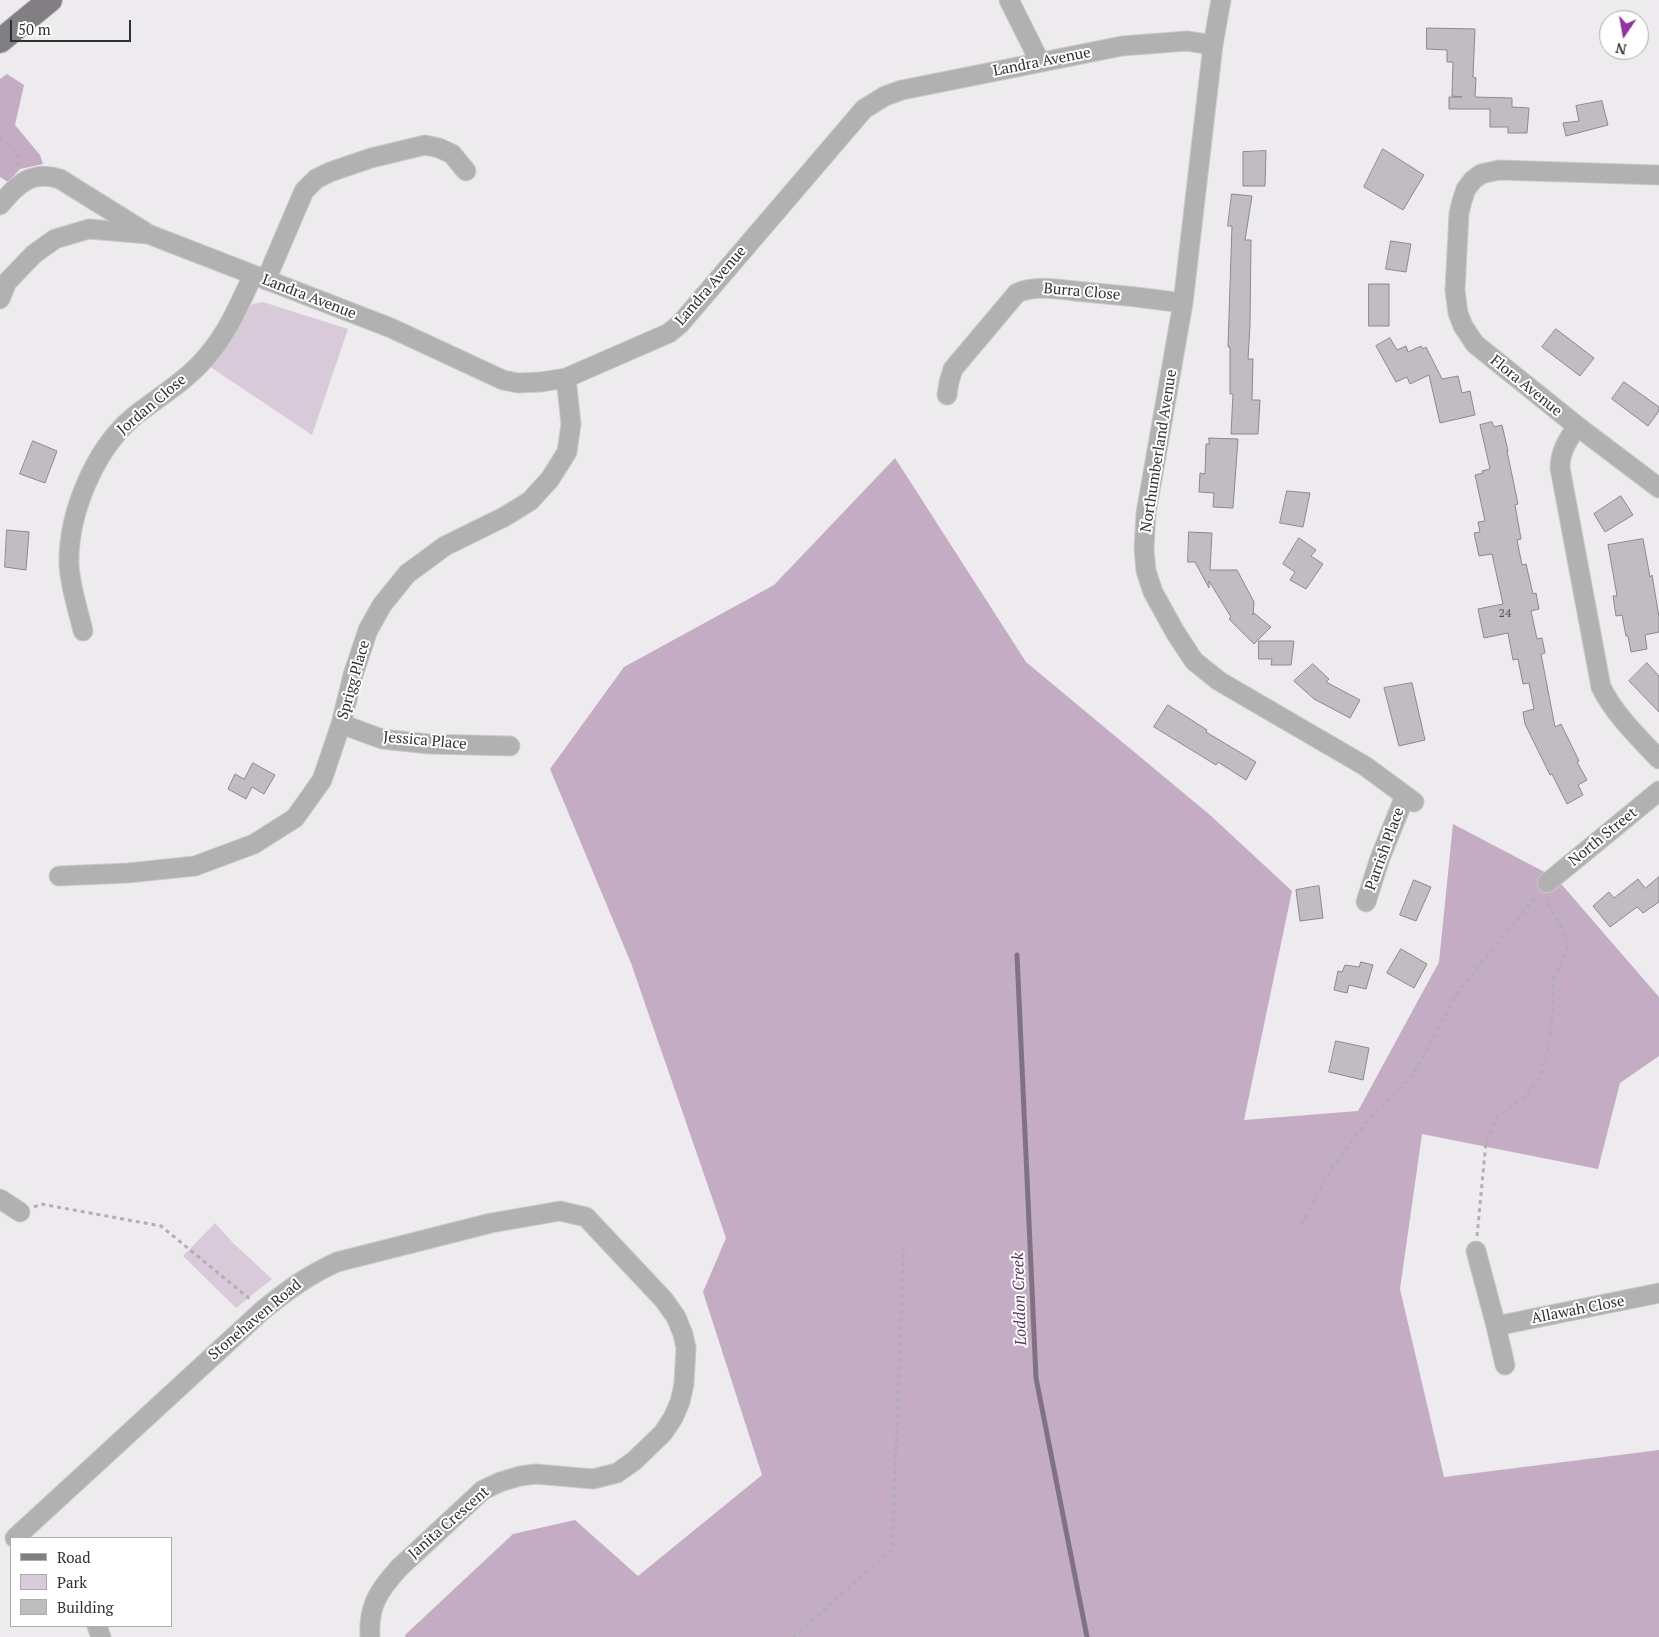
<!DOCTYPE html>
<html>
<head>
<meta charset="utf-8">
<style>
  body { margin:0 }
  #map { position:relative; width:1659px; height:1637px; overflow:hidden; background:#eeebee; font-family:"PT Serif",serif }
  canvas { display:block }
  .legend { position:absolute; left:10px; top:1537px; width:162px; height:90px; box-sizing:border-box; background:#fff; border:1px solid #acacad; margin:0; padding:6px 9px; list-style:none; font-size:15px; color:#302f31 }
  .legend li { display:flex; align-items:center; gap:10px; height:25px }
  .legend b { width:25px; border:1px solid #acacad }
  .north { position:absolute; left:1599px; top:10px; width:50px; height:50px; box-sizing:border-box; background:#fff; border:1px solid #acacad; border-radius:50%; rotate:192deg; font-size:14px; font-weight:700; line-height:20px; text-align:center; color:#302f31 }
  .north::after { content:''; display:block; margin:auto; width:18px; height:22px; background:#93339c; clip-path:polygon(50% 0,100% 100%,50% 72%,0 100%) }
  .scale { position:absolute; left:10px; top:20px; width:121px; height:22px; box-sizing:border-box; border:2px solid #302f31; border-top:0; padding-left:6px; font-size:15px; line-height:18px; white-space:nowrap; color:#302f31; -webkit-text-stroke:4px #fff; paint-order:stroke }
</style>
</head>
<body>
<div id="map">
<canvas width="1659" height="1637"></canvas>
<ul class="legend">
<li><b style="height:6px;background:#817f82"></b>Road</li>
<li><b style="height:14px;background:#d8cad9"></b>Park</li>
<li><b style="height:14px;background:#c0bdc0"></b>Building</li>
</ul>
<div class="north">N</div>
<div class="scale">50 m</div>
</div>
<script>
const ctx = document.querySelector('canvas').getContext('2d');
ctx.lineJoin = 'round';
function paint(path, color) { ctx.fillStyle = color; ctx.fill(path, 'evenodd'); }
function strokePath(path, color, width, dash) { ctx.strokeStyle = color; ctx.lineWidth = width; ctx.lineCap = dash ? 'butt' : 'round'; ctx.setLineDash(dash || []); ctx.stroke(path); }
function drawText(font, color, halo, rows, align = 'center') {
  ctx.font = font + ' "PT Serif",serif'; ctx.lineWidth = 4; ctx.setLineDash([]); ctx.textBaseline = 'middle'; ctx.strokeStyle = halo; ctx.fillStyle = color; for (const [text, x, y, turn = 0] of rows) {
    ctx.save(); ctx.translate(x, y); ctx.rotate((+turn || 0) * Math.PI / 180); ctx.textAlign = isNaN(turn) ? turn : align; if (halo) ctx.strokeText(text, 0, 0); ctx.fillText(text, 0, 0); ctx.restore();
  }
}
paint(new Path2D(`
  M263,302L348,329L312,435L209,366L252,304Z
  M215,1223L233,1243L272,1279L236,1308L183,1256Z`), '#d8cad9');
paint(new Path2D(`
  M7,74L24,85L15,125L40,155L43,164L20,169L8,182L0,177V79Z
  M895,458L1026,662L1210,815L1292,891L1244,1120L1358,1111L1439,962L1453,824L1556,878L1659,997V1056L1620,1083L1598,1169L1422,1134L1400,1289L1444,1477L1659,1450V1637H405V1635L513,1534L575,1520L638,1576L762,1475L703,1292L726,1238L631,963L550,769L624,667L774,585Z`), '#c3acc4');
strokePath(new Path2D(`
  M1017,955L1036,1378L1087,1637`), '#817283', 5);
const building = new Path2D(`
  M1427,28L1475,29L1473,77L1476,78L1475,97L1512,98V107L1529,108L1527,133H1508V127H1490V109H1449V97H1462L1452,96L1453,62H1447V50L1427,49Z
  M1602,101L1608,125L1566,136L1563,123L1579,121L1576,106Z
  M1383,149L1424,175L1403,210L1364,187Z
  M1266,151L1265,186H1243V152Z
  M1232,194L1252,196L1245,240H1251L1250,325L1248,359H1253L1252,400H1260L1258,434H1231L1233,394H1230V347H1228L1232,226H1228Z
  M1391,241L1411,244L1406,272L1386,269Z
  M1369,284H1389V326H1369Z
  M1556,329L1594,358L1580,376L1542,347Z
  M1390,338L1397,350L1406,346L1408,352L1421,346L1423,349L1426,347L1442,379L1458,376L1462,393L1470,391L1475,415L1440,423L1429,375L1410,384L1407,377L1396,382L1376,346Z
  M1624,382L1659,407V411L1648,426L1612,399Z
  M1492,422L1494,427L1502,425L1508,451H1507L1518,504L1515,505L1521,539L1517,540L1522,565L1526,564L1533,594L1536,593L1539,609L1531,611L1537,639L1542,638L1545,653L1541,654L1555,727L1561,724L1579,761L1577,762L1587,780L1578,785L1583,795L1567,804L1552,774L1550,775L1525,724L1523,712L1534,709L1529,683L1523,684L1518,659L1513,660L1508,633L1484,638L1478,609L1503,604L1492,554L1479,556L1474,533L1480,532L1478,522L1485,521L1475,475L1483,473L1482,471L1490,469L1480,425Z
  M1209,438L1238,439L1233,508L1213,507L1214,493L1199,492L1200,473L1205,474L1206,444H1209Z
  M33,441L57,451L45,483L20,474Z
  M1287,491L1310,493L1303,527L1280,523Z
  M1621,496L1633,515L1605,532L1594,514Z
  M7,530L29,532L26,570L5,567Z
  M1189,532L1212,533L1210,570H1237L1254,602L1253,615L1254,613L1271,627L1254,644L1229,619L1231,617L1209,581V588L1195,562H1188Z
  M1299,538L1316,550L1311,556L1323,564L1306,589L1290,580L1295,572L1283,564Z
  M1643,539L1650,577L1652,575L1659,617V632L1645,635L1647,649L1631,652L1628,636H1626L1622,615L1616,616L1613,596H1617L1608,545Z
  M1259,641H1294L1291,665H1271L1272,659H1259Z
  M1647,663L1659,676V712L1629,681Z
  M1313,664L1329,679L1326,682L1360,700L1350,718L1314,699L1294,681Z
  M1412,683L1425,740L1399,746L1384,688Z
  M1168,705L1207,730L1206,732L1256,762L1246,780L1218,762L1216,765L1154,727Z
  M253,763L275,775L264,794L252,787L246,799L228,789L235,774L244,779Z
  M1659,877V902L1643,913L1637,907L1610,927L1593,906L1609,892L1614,898L1638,879L1645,888Z
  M1414,880L1431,887L1416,921L1400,915Z
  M1319,886L1323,918L1300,921L1296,890Z
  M1401,949L1427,964L1414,988L1387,973Z
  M1361,962L1373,965L1366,989L1349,985L1347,993L1334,990L1338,971L1342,972L1345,965L1359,967Z
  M1336,1041L1369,1048L1363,1080L1329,1072Z`);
paint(building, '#c0bdc0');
strokePath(building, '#8b898c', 1);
const minor = new Path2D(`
  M1009,0L1040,62
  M1221,0L1213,45L1183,303L1146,513L1144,549L1146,571L1153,592L1175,632L1194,661L1219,681L1365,766L1414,802
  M1659,175L1499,170L1481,174L1473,180L1466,189L1462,201L1459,213L1455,290L1458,313L1463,326L1475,344L1577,426C1568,440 1560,451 1560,468L1601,687C1615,715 1637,736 1659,759
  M0,205C17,184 32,170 60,179L145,232
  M266,280L304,191L316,179L330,172L371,158L425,145L439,148L452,154L466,171
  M0,299L7,282L34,254L55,239L89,229L148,234L391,328L503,380L518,383L541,382L566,378L669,333L680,324L864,109L885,96L902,90L1122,46L1187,41L1213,45
  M947,395L949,382L953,369L1017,293C1035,285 1056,289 1075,291C1111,294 1147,298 1183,303
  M1577,426L1659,488
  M83,631C78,609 70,587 69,564C68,514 94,451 132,418C158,397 187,381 208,355C228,332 240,303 253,275
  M341,724L382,739L429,744L510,746
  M59,876L128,873L195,866L254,844L295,818L322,780L341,724L353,675L368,630L382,605L407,574L445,546L504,517L530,501L550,479L567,452L571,424L566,378
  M1547,883L1659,791
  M1366,902L1380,858L1405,796
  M0,1199L20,1212
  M1476,1251L1496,1326
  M1505,1365L1496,1326L1659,1293
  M15,1538L263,1310C289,1289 307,1276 337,1262L491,1223L560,1211L586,1217L664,1300L676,1317L683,1334L686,1348L684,1384L680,1402L673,1418L663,1433L634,1461L617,1473L593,1479L536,1474L520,1476L500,1482L483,1490L399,1568C379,1590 368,1606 370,1637
  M97,1626L101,1637`);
const major = new Path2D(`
  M0,41L50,0`);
strokePath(minor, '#ccc9cc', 21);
strokePath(major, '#ccc9cc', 26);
strokePath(new Path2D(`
  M0,138L18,153L19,161L15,168
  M34,1207L41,1204L161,1226L251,1300
  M1301,1225L1331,1169L1368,1120L1413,1075L1457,993L1537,895
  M1477,1236L1486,1142L1497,1117L1524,1097L1540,1077L1548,1050L1553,1010V980L1568,947L1560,925L1548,903V898
  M793,1637L892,1550L904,1243`), '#b2afb2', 3, [4, 4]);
strokePath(minor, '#b2b1b2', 19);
strokePath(major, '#817f82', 24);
drawText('12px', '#545255', null, [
  ["24",1505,614]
]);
drawText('15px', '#302f31', '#fff', [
  ["Landra Avenue",1042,62,-11],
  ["Landra Avenue",711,286,-49],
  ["Burra Close",1082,292,5],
  ["Landra Avenue",309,297,21],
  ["Flora Avenue",1526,386,39],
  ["Jordan Close",152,405,-40],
  ["Northumberland Avenue",1159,451,-81],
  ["Sprigg Place",354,680,-74],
  ["Jessica Place",425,741,5],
  ["North Street",1603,837,-39],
  ["Parrish Place",1385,849,-70],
  ["Allawah Close",1578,1310,-11],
  ["Stonehaven Road",255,1320,-40],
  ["Janita Crescent",449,1523,-41]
]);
drawText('italic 16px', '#58375b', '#fff', [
  ["Loddon Creek",1020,1299,-92]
]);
</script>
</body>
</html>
